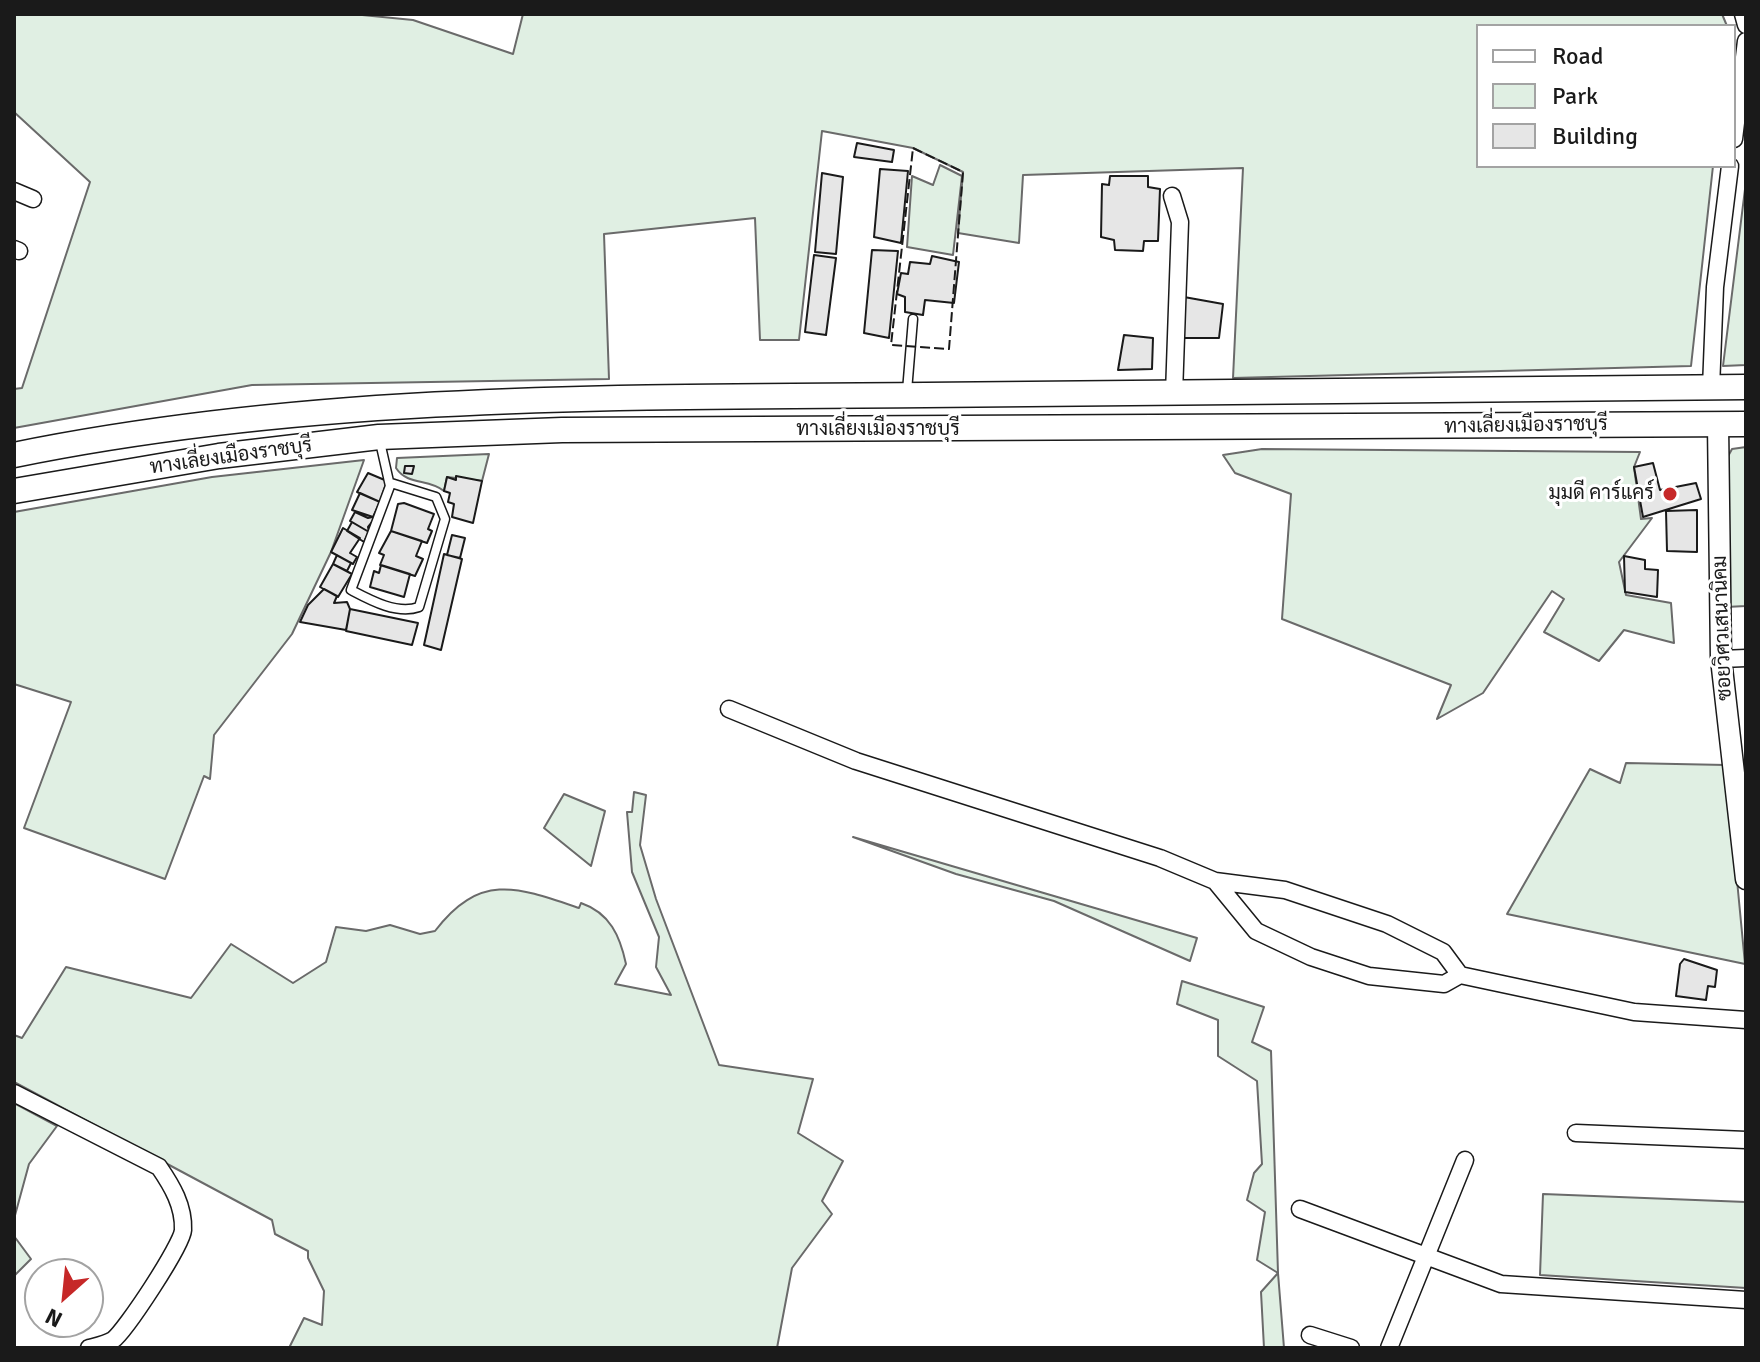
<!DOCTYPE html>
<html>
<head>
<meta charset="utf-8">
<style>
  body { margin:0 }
  #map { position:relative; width:1760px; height:1362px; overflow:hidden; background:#fff; font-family:Signika,sans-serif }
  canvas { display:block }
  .frame { position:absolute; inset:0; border:16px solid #1a1a1a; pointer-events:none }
  .legend { position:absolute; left:1476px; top:24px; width:260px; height:144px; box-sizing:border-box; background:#fff; border:2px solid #a3a3a3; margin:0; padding:10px 14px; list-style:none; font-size:24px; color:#1a1a1a }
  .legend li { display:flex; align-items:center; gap:16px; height:40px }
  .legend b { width:40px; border:2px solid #a3a3a3 }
  .north { position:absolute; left:24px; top:1258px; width:80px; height:80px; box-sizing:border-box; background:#fff; border:2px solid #a3a3a3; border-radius:50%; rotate:207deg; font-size:22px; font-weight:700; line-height:32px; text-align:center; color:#1a1a1a }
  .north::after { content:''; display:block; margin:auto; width:28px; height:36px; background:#c62828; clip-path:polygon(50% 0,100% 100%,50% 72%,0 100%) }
</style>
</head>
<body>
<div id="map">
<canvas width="1760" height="1362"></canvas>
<div class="frame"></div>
<ul class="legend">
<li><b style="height:10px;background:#fff"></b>Road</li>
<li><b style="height:22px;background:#e0efe3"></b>Park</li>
<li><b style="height:22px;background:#e6e6e6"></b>Building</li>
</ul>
<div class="north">N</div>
</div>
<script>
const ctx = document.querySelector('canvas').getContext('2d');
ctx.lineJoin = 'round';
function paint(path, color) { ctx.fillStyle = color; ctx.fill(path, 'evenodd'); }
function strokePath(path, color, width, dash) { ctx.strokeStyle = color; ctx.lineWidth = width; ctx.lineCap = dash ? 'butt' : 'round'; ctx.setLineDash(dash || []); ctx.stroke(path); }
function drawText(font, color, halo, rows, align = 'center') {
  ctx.font = font + ' Signika,Sarabun,sans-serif'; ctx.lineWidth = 6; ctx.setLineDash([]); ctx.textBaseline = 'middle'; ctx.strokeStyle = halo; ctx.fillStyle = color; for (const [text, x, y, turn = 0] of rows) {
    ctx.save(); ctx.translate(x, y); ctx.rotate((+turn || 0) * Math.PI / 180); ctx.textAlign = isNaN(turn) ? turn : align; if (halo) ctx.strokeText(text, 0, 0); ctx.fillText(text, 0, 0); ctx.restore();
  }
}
const green = new Path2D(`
  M14,14H352L413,20L513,54L523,14H1722L1727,26H1478V166H1713L1691,366L1233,378L1243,168L1023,175L1019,243L958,233L963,172L913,148L822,131L799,340H760L755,218L604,234L609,379L252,385L14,428V389L22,388L90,182L14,112Z
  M940,165L962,176L953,255L907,247L912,176L933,185Z
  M1746,181V365L1723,366Z
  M1746,447V606L1726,607V460L1732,449Z
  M1262,449L1640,452L1634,467L1641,519L1652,518L1619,562L1626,595L1671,603L1674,643L1624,630L1599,661L1544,632L1564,599L1552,591L1483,693L1437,719L1451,685L1282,619L1291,494L1235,473L1223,455Z
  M489,454L482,481L447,477L444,491C428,478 408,486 396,468L397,458Z
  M364,460L331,552L292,634L214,735L210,779L204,776L165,879L24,828L71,702L14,684V512L212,477Z
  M1626,763L1726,765L1745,964L1507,914L1590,769L1620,783Z
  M634,792L646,795L640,845L656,899L719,1065L813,1079L798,1133L843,1161L822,1201L832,1214L792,1268L777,1348H289L304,1318L322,1325L324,1291L308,1258V1251L275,1234L272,1220L14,1082V1035L22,1038L66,967L191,998L231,944L293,983L326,962L336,927L366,931L390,925L420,934L435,931C480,872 518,887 579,908L581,903C610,913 620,936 626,964L615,984L671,995L656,967L659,937L632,872L627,812H632Z
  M564,794L605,811L591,866L544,828Z
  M853,837L1197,938L1190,961L1054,901L956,874Z
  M1182,981L1264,1007L1252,1042L1271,1051L1278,1273L1284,1348H1264L1261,1292L1278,1273L1257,1260L1265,1212L1247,1200L1254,1173L1262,1164L1257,1081L1218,1056V1020L1177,1004Z
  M14,1103L57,1126L29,1164L14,1219Z
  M1543,1194L1746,1202V1288L1540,1275Z
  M14,1236L31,1259L14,1276Z`);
paint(green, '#e0efe3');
strokePath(green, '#6a6a6a', 2);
const building = new Path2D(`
  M857,143L894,150L892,162L854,157Z
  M880,169L908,171L901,243L874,237Z
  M822,173L843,177L836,254L815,252Z
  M1110,176H1148V187L1160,189L1158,241H1144L1143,251L1115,250L1114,240L1101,237L1102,184L1109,185Z
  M872,250L898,251L889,338L864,333Z
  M814,255L836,258L826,335L805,332Z
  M932,256L959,262L954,303L925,300L923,315L905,312V297L897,294L901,273L908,274L910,262L930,264Z
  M1184,297L1223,304L1219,338H1182Z
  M1124,335L1153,338L1152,369L1118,370Z
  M1653,463L1660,490L1696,483L1701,499L1643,517L1634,467Z
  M405,466H414L412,474L404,473Z
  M368,473L387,481L380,502L357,492Z
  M456,476L482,481L473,523L452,517L454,504L448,502L450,493L444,491L447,477L456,480Z
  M360,493L380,502L373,517L352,510Z
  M404,503L434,514L428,529L432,531L427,543L391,531L398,504Z
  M1697,510V552L1667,551L1666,511Z
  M355,512L368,518L377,516L368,527L369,532L350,521Z
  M352,522L369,532L364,542L347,531Z
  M343,528L360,538L350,553L357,557L353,564L331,552Z
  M391,531L422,541L416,556L423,559L415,576L380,565L384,555L379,553Z
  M452,535L465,538L460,558L447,555Z
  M444,554L462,559L441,650L424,645Z
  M337,555L351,563L347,571L333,564Z
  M1624,556L1645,560V569L1658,570L1657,597L1625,592Z
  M333,564L352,574L338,597L320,587Z
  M381,565L410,574L404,597L370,587L374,571L379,573Z
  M324,589L337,596L334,603L347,602L350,609L346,630L300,622L308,605Z
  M350,609L418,623L412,645L346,631Z
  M1684,959L1717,970L1715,987L1708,986L1706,1000L1676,996L1680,964Z`);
paint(building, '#e6e6e6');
strokePath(building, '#1a1a1a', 2);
const service = new Path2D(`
  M907,391L913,319
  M380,442L390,486L351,590C370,600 397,615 419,607L445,519L436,497L391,483`);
const minor = new Path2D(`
  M1743,14L1746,25
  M1734,139L1746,41
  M14,191L33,199
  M1172,196L1180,222L1174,394
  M14,249L19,251
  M1711,388L1715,287L1730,166
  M1721,659L1746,658
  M729,709L856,761L1160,858L1215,881L1285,890L1387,924L1443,952L1460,975L1634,1012L1746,1020
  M1215,881L1256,931L1311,957L1369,976L1444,984L1460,975
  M14,1093L159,1167C172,1186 184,1206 183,1230C182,1245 126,1330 113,1340C107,1344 97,1346 89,1348
  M1576,1133L1746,1140
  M1300,1209L1501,1284L1746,1300
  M1310,1335L1351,1348
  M1389,1348L1465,1160`);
const tertiary = new Path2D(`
  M1718,424L1721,659L1746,879`);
const primary = new Path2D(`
  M14,455C313,394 623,397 926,395C1200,394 1473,389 1746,387
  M14,491L219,456L379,437L562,430L1746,424`);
strokePath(service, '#1a1a1a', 11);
strokePath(minor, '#1a1a1a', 19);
strokePath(tertiary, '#1a1a1a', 23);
strokePath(primary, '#1a1a1a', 27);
strokePath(service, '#fff', 8);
strokePath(minor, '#fff', 16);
strokePath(tertiary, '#fff', 20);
strokePath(primary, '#fff', 24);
strokePath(new Path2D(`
  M913,148L963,172L949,349L891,345Z`), '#1a1a1a', 2, [10, 4]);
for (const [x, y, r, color] of [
  [1670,494,8,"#c62828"]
]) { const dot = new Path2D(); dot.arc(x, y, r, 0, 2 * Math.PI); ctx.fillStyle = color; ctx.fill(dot); strokePath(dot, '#fff', 3); }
drawText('20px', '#1a1a1a', '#fff', [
  ["ทางเลี่ยงเมืองราชบุรี",1526,426,-1],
  ["ทางเลี่ยงเมืองราชบุรี",878,430],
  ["ทางเลี่ยงเมืองราชบุรี",231,457,-8],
  ["ซอยวิศวเสนานิคม",1723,628,-92]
]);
drawText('20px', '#1a1a1a', '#fff', [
  ["มุมดี คาร์แคร์",1654,494]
], 'right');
</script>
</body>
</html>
